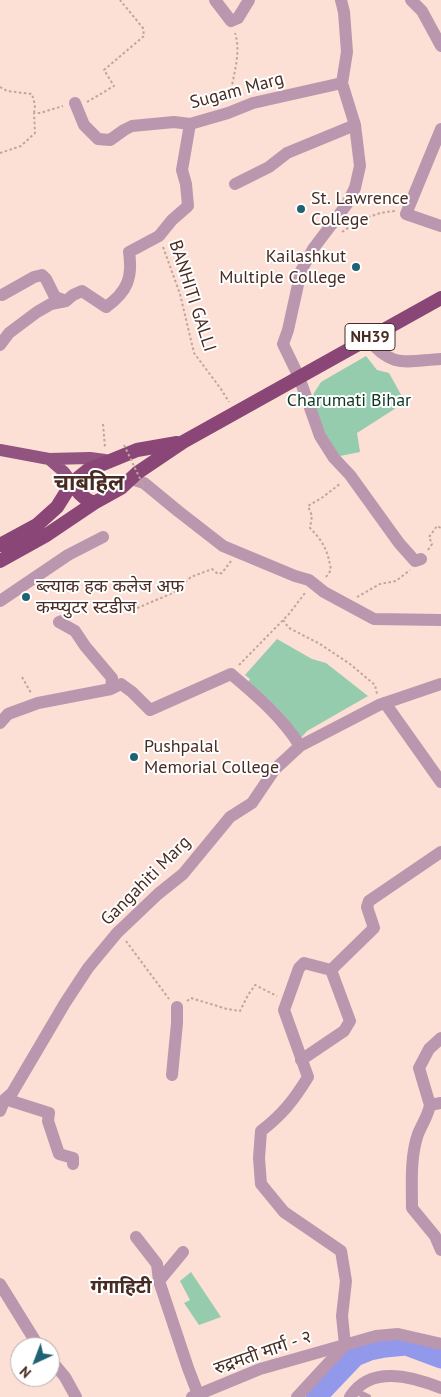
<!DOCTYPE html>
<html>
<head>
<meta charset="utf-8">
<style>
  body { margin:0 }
  #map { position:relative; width:441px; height:1397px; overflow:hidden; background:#fcdfd5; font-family:"PT Sans",sans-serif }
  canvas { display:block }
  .north { position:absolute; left:10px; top:1337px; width:50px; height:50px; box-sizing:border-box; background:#fff; border:1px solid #b6aba7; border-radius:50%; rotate:223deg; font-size:14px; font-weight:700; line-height:20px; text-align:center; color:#482c23 }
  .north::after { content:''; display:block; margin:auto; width:18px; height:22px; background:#1e6274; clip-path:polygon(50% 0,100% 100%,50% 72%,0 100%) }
</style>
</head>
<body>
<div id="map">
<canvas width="441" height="1397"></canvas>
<div class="north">N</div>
</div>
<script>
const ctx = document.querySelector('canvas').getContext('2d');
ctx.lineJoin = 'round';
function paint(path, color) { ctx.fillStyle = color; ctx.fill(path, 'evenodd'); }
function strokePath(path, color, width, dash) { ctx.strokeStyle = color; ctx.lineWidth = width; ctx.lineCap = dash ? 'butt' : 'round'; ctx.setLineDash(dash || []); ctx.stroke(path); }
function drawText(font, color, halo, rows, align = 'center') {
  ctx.font = font + ' "PT Sans","Noto Sans Devanagari",sans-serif'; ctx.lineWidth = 4; ctx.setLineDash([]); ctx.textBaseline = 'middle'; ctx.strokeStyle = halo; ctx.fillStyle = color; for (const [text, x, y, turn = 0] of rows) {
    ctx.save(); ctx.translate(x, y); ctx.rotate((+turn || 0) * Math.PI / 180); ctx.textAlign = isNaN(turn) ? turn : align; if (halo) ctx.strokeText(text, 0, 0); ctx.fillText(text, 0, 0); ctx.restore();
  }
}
paint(new Path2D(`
  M366,356L377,370L389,373L404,400L393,410L357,433L360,452L335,457L312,401L314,393L321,382Z
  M277,639L312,659L326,663L368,696L307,731L300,739C285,712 271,701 248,682L250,679L245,675Z
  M191,1272L221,1317L199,1325L184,1303L190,1300L180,1281Z`), '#95ccad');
strokePath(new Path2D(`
  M316,1397L355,1356L370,1350L385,1347L406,1345L441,1358`), '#9299ea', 21);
strokePath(new Path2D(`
  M0,87L7,91L32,94L35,105L34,113
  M230,99C232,77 242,54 235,33
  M87,102L114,86L104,70L144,36L143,28L120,0
  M0,153L21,146L35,133L34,113H40L63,106
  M342,232C358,221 375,212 395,211
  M163,247L180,294L194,353L221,389L229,402
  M103,424L105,447
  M428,550L432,544L429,537L437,526L441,528
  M326,577L331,570C328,552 324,542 310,528L312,516L308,506L323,497L341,483
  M357,597L380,584L396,581L410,570
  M128,612L175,592L191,577L212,569L218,574L222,573L231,561
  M283,620L289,628L320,644L350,664L375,685L377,694
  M239,665L289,614L305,593
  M22,677L31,693
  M126,941L169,999
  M187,1001L191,998L227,1009L240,1011L248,995L255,985L277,996`), '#c1a49a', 2, [2.5, 2.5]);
strokePath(new Path2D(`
  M355,1391L368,1397`), '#ba97ae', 6);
strokePath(new Path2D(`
  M215,0L231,21L238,18L249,0
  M341,0L344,12L347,52L342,83L355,125L360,166L355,188L347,204L313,249L301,271L288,330L283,344L299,377L320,436L334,458L350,475L399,543L415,561L421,559
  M411,0L422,11L441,46
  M75,103L84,125L98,139L110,140L124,130L132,126L174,122L190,124L228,113L253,103L342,83
  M441,129L406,214L441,226
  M235,184L269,167L287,153L355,125
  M2,295L34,277L42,275L46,279L55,297L66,301
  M367,338C392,369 405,361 441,359
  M0,345L9,333L37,312L51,304L66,301L73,295L82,291L106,307C127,292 133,278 129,252L159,236L172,220L188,206L186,184L182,170L190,124
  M131,479L144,483L178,511L223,546L295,576L309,580L324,592L374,619L441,620
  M0,601L68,555L103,537
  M62,621L59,622L75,631L85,646L112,678L111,689
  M0,723L8,714L38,703L111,689L121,684L132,692L150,710L231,674C257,696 282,717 300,746
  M301,1060L344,1031L350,1021L331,970
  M172,1075L177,1023V1007
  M5,1099L49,1113L48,1121L59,1154L73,1158V1164
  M441,1103L430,1105C428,1116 422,1124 418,1134C410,1157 412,1184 412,1208L435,1236L441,1250
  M430,1105L419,1068L429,1049L441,1038
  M0,1111L5,1099L12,1093L65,1003L88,968L117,933L158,894L183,874L230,817L252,803L275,769L300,746L379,705L385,703
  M136,1237L157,1264L159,1281
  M183,1252L159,1281L188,1368L198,1394
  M0,1284L39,1347
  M50,1359L65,1377L76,1397
  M297,1397L345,1345L342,1316L346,1281L341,1251L284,1212L261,1184L259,1158L261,1131C282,1115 294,1100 308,1077L284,1010L299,968L304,963L331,970L374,928L367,907L369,901L441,852`), '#ba97ae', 12);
strokePath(new Path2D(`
  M441,684L385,703L441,782
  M192,1397L260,1369L376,1336L398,1334L441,1344
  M350,1397C370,1365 411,1376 441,1388`), '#ba97ae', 12);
strokePath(new Path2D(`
  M0,450L49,459L90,458L105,460L109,462
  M49,459L64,472L72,483`), '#91537f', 12);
strokePath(new Path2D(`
  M72,483C78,492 83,499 94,503
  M0,545L37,525L57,507L72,483L88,470L137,450L177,443
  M0,561L45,536L94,503L121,488L137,473L183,442L441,298`), '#894676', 14);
strokePath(new Path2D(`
  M124,445L144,487`), '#c1a49a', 2, [2.5, 2.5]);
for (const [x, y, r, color] of [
  [301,209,5,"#1e6274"],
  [356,267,5,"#1e6274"],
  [26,597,5,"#1e6274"],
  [134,757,5,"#1e6274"]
]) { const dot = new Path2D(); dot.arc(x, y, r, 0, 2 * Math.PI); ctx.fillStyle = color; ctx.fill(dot); strokePath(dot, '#fff', 2); }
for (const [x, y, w] of [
  [370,337,50]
]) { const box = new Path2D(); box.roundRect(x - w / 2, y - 13.5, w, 27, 4); ctx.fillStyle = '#fff'; ctx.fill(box); strokePath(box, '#482c23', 1); }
drawText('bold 16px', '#482c23', null, [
  ["NH39",370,337]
]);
drawText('18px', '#482c23', '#fff', [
  ["Sugam Marg",237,91,-15],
  ["BANHITI GALLI",192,296,72],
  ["Gangahiti Marg",146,881,-45],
  ["रुद्रमती मार्ग ‍- २",263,1353,-19]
]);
drawText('18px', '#482c23', '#fff', [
  ["St. Lawrence",311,199],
  ["College",311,220],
  ["Kailashkut",346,257,"right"],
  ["Multiple College",346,278,"right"],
  ["ब्ल्याक हक कलेज अफ",36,587],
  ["कम्प्युटर स्टडीज",36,608],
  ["Pushpalal",144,747],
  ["Memorial College",144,768]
], 'left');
drawText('18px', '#0c3723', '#fff', [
  ["Charumati Bihar",349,401]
]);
drawText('bold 19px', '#482c23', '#fff', [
  ["गंगाहिटी",121,1288]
]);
drawText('bold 22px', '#482c23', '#fff', [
  ["चाबहिल",89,484]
]);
</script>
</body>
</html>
